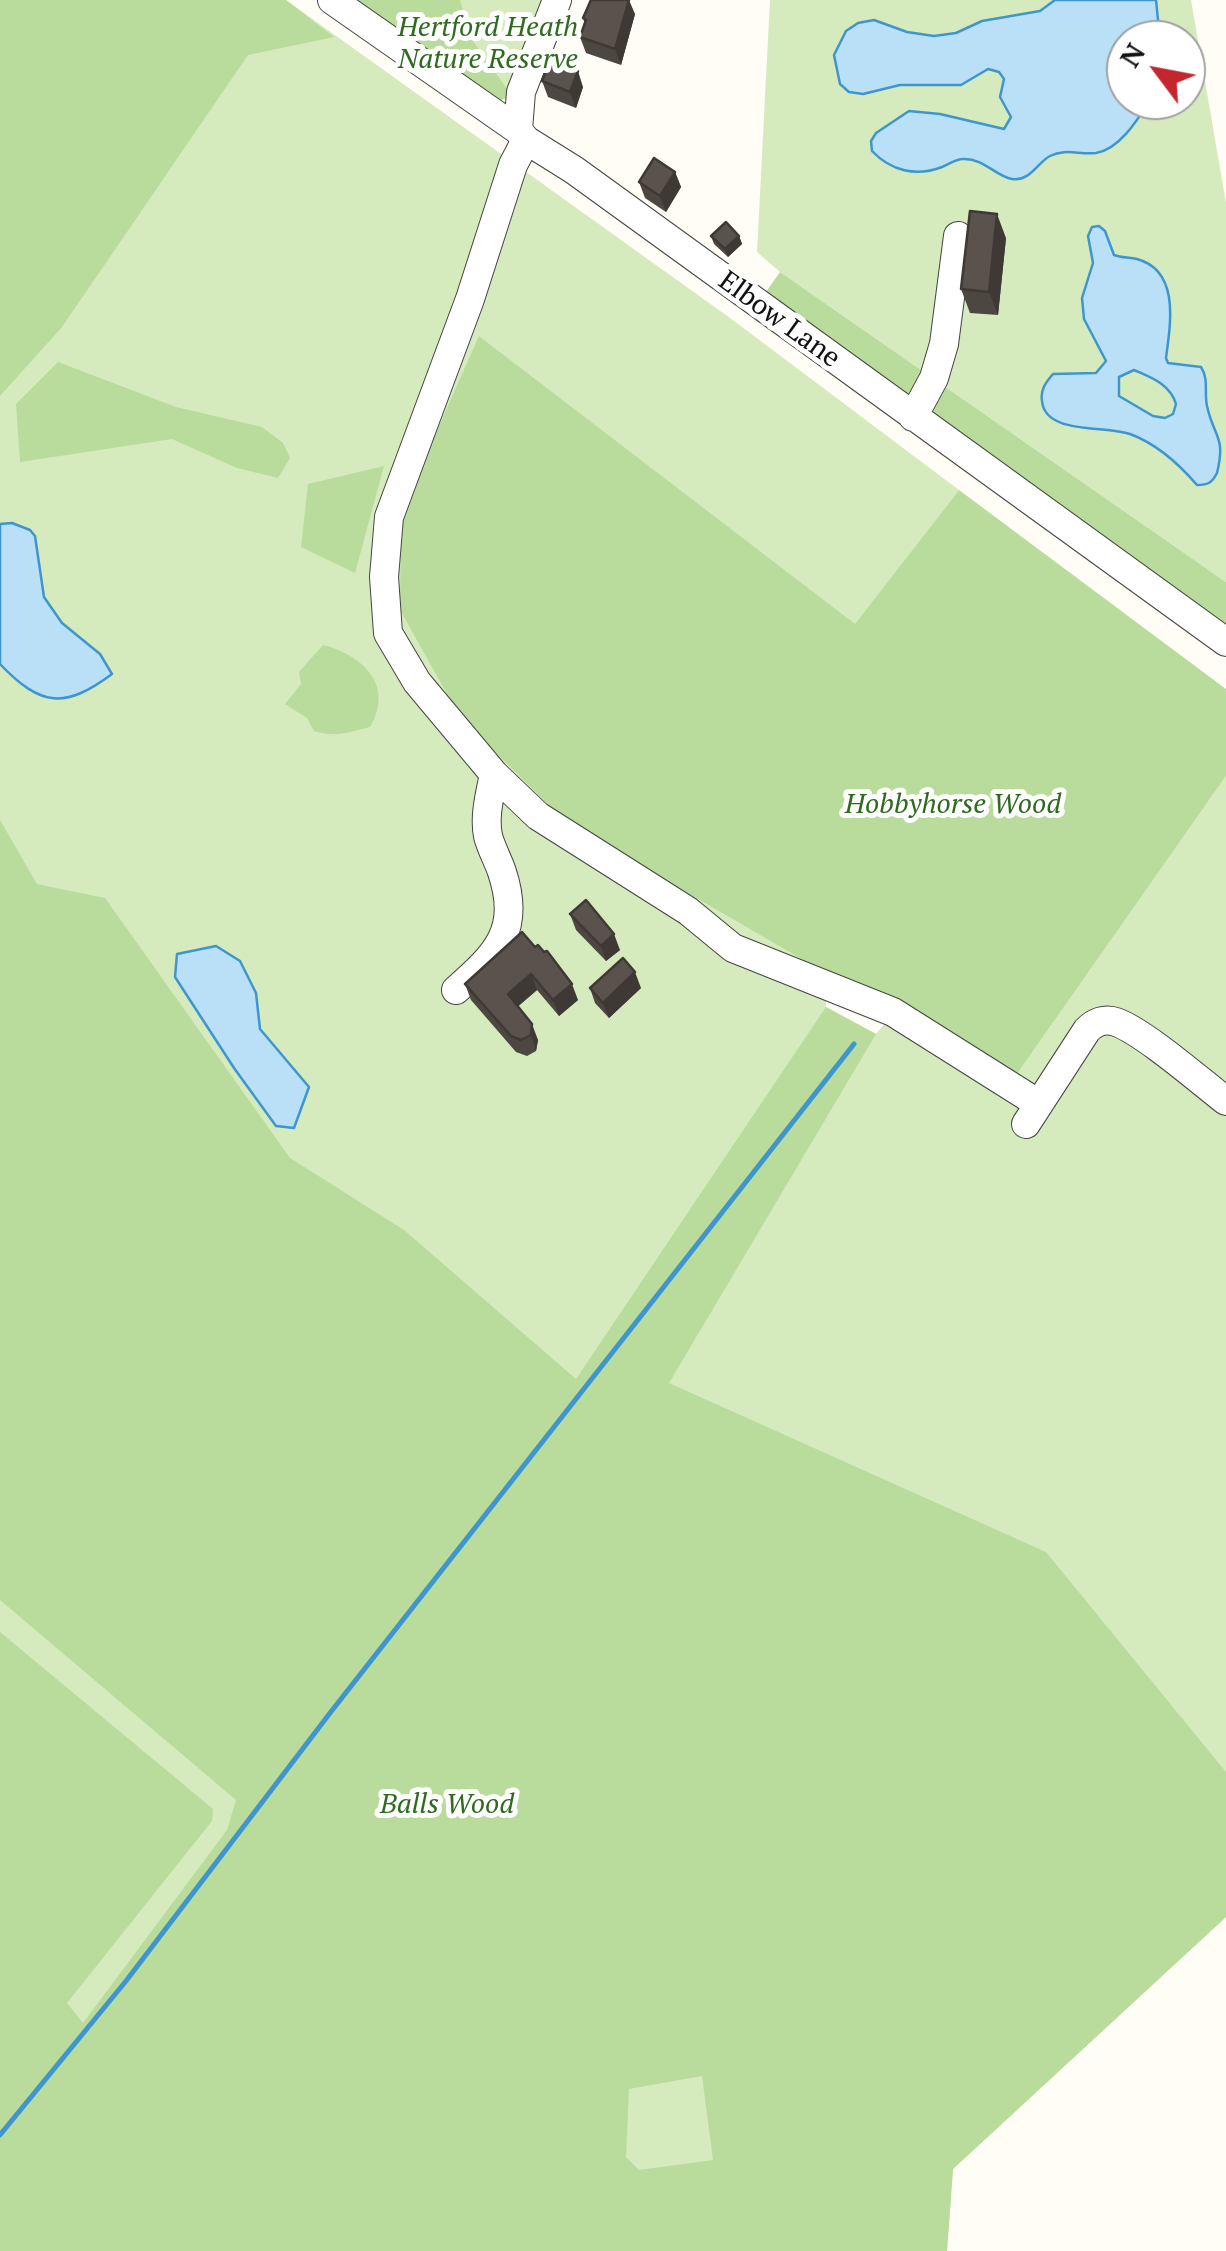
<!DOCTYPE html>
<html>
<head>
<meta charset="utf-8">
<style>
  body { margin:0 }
  #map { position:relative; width:1226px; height:2251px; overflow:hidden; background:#fffdf5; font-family:"PT Serif",serif }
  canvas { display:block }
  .north { position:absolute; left:1106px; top:20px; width:100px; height:100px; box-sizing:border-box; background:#fff; border:2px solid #a0a0a0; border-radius:50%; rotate:302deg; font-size:28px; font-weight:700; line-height:40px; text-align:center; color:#111 }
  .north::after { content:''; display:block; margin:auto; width:35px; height:45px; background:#c4262e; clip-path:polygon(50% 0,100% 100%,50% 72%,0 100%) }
</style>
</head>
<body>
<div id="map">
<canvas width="1226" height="2251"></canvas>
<div class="north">N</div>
</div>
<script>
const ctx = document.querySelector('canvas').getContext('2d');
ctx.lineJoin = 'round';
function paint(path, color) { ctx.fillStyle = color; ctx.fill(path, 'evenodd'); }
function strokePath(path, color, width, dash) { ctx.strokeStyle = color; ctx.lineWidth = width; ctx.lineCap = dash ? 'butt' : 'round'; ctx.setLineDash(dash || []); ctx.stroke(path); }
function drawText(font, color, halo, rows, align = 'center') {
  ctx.font = font + ' "PT Serif",serif'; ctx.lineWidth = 10; ctx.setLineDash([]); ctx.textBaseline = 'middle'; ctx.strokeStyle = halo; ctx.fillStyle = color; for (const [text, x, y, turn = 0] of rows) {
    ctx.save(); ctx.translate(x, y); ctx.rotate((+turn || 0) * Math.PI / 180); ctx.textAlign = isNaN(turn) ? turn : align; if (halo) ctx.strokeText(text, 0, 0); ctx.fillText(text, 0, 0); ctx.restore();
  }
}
paint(new Path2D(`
  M0,0H286L730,318L959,490L855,625L480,337L567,823L827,974L826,1007L876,1034L900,1005L1010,1084L1226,776V1917L953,2169L947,2251H0Z
  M355,0H551L512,96Z
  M770,0H1191L1226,203V582L780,272L757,252ZM1126,40H1186V100H1126Z`), '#d5ebbd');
paint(new Path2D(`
  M0,0H286L334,37L248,55L62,327L0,396Z
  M355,0H460L471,38L512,96L491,104Z
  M780,272L1226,582V627L940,419L763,296Z
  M479,336L855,624L959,490L1226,689V776L1010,1084L827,974L567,823L460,717L400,610L401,511Z
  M58,362L176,407L262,427L283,443L290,458L278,478L237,468L172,439L20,462L16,404Z
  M384,466L355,573L301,547L308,484Z
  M323,645C363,655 395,686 370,727C349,732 336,738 314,731L307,718L285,704L301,684L299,672Z
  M0,820L37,884L105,898L290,1158L404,1230L576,1379L826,1007L876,1034L669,1383L1046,1552L1226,1772V1917L953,2169L947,2251H0V1632L213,1809L212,1821L67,2003L83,2023L227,1830L236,1800L0,1600ZM702,2076L713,2160L639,2170L626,2157L629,2089Z`), '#b9dc9c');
const water = new Path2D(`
  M1055,0H1156L1160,40H1126V100H1150C1138,119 1120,149 1096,153C1080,155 1065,148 1050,156C1038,162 1030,182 1012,179C995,176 984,158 963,159C956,159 949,164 942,167C916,177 891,171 872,151L871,141L876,133L909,111L940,114L1004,129L1011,117L1000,97L1004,79L999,72L988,69L961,85H900L863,94L849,92L840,84L834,55L846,31L858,23L874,20L907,32L934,36L956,33L982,21L1040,11Z
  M1099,226L1105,231L1114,255C1122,258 1129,257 1137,259C1181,271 1170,326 1166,358L1168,363L1201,367C1209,379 1204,392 1207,406C1214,438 1226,436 1217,473C1212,483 1208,485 1197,485C1179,464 1157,444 1130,434C1105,425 1045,435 1042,401C1040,390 1046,382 1053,374L1096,373L1106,361L1084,319L1082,298L1093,263L1088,236L1092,227ZM1134,370C1152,378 1170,384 1176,404L1173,414L1165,418L1153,416L1119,396V377Z
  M12,523L30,530L35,536L44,597L62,623L100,654L112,674C65,709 41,707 0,664V524Z
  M216,946L240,961L256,993L260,1029L309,1087L294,1128L276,1126L234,1068L175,977L177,954Z`);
paint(water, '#b9e0f7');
strokePath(water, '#3f96cf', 2.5);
strokePath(new Path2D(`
  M0,2135L126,1981L330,1713L854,1044`), '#3f96cf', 5);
const minor = new Path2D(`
  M332,0L518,130L526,140L574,170L1226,642
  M518,130L521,92L557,0
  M526,140L513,165L470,299L389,517L384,577L388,633L417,682L494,774L538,816L688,911L733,948L893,1012L1039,1104
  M913,417L934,378L944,344L958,236
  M456,990C498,953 521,930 502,872C498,860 491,848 488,836C484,816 490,794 494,774
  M1026,1124L1087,1030C1095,1022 1105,1018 1116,1022C1144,1032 1200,1081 1226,1101`);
strokePath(minor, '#444', 30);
strokePath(minor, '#fff', 28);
paint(new Path2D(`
  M635,14L621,65L586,53L580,37L585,24L583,18Z
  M542,81L583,87L576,108L548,97Z
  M675,172L681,187L666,212L645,198L639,182Z
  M711,236H739L742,244L728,257L714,244Z
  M1006,238L998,315L970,313L961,289Z
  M570,914L620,950L606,961L576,930Z
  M522,932L578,1000L559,1016L537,990L518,1006L538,1040L536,1051L527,1056L516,1052L471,1000L465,984Z
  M590,988H641L609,1018L595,1003Z`), '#4d4742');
paint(new Path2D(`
  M629,0L635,14L621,65L615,49Z
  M578,71L583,87L576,108L570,92Z
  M675,172L681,187L666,212L660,196Z
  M997,214L1006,238L998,315L989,292Z
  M739,236L742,244L728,257L725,249Z
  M614,934L620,950L606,961L601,946Z
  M635,972L641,988L609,1018L603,1003Z
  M531,974L537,990L514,1010L508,994Z
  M572,984L578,1000L559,1016L553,1000Z
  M532,1024L538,1040L536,1051L531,1035Z`), '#3f3936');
const building = new Path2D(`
  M591,0H629L615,49L580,37L586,20L583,18Z
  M550,61L578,71L570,92L542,81Z
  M654,158L675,172L660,196L639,182Z
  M970,211L997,214L989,292L961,289Z
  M726,222L739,236L725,249L711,236Z
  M586,900L614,934L601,946L570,914Z
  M522,932L535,947L538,945L544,952L547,951L572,984L553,1000L531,974L508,994L532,1024L531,1035L521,1040L511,1036L465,984Z
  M623,958L635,972L603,1003L590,988Z`);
paint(building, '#5a524d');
strokePath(building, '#3f3936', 2.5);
drawText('italic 28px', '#2f6b1f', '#fff', [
  ["Hertford Heath",488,28],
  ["Nature Reserve",488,60],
  ["Hobbyhorse Wood",953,805],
  ["Balls Wood",447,1805]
]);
drawText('28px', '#111', '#fff', [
  ["Elbow Lane",779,320,36]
]);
</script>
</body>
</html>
